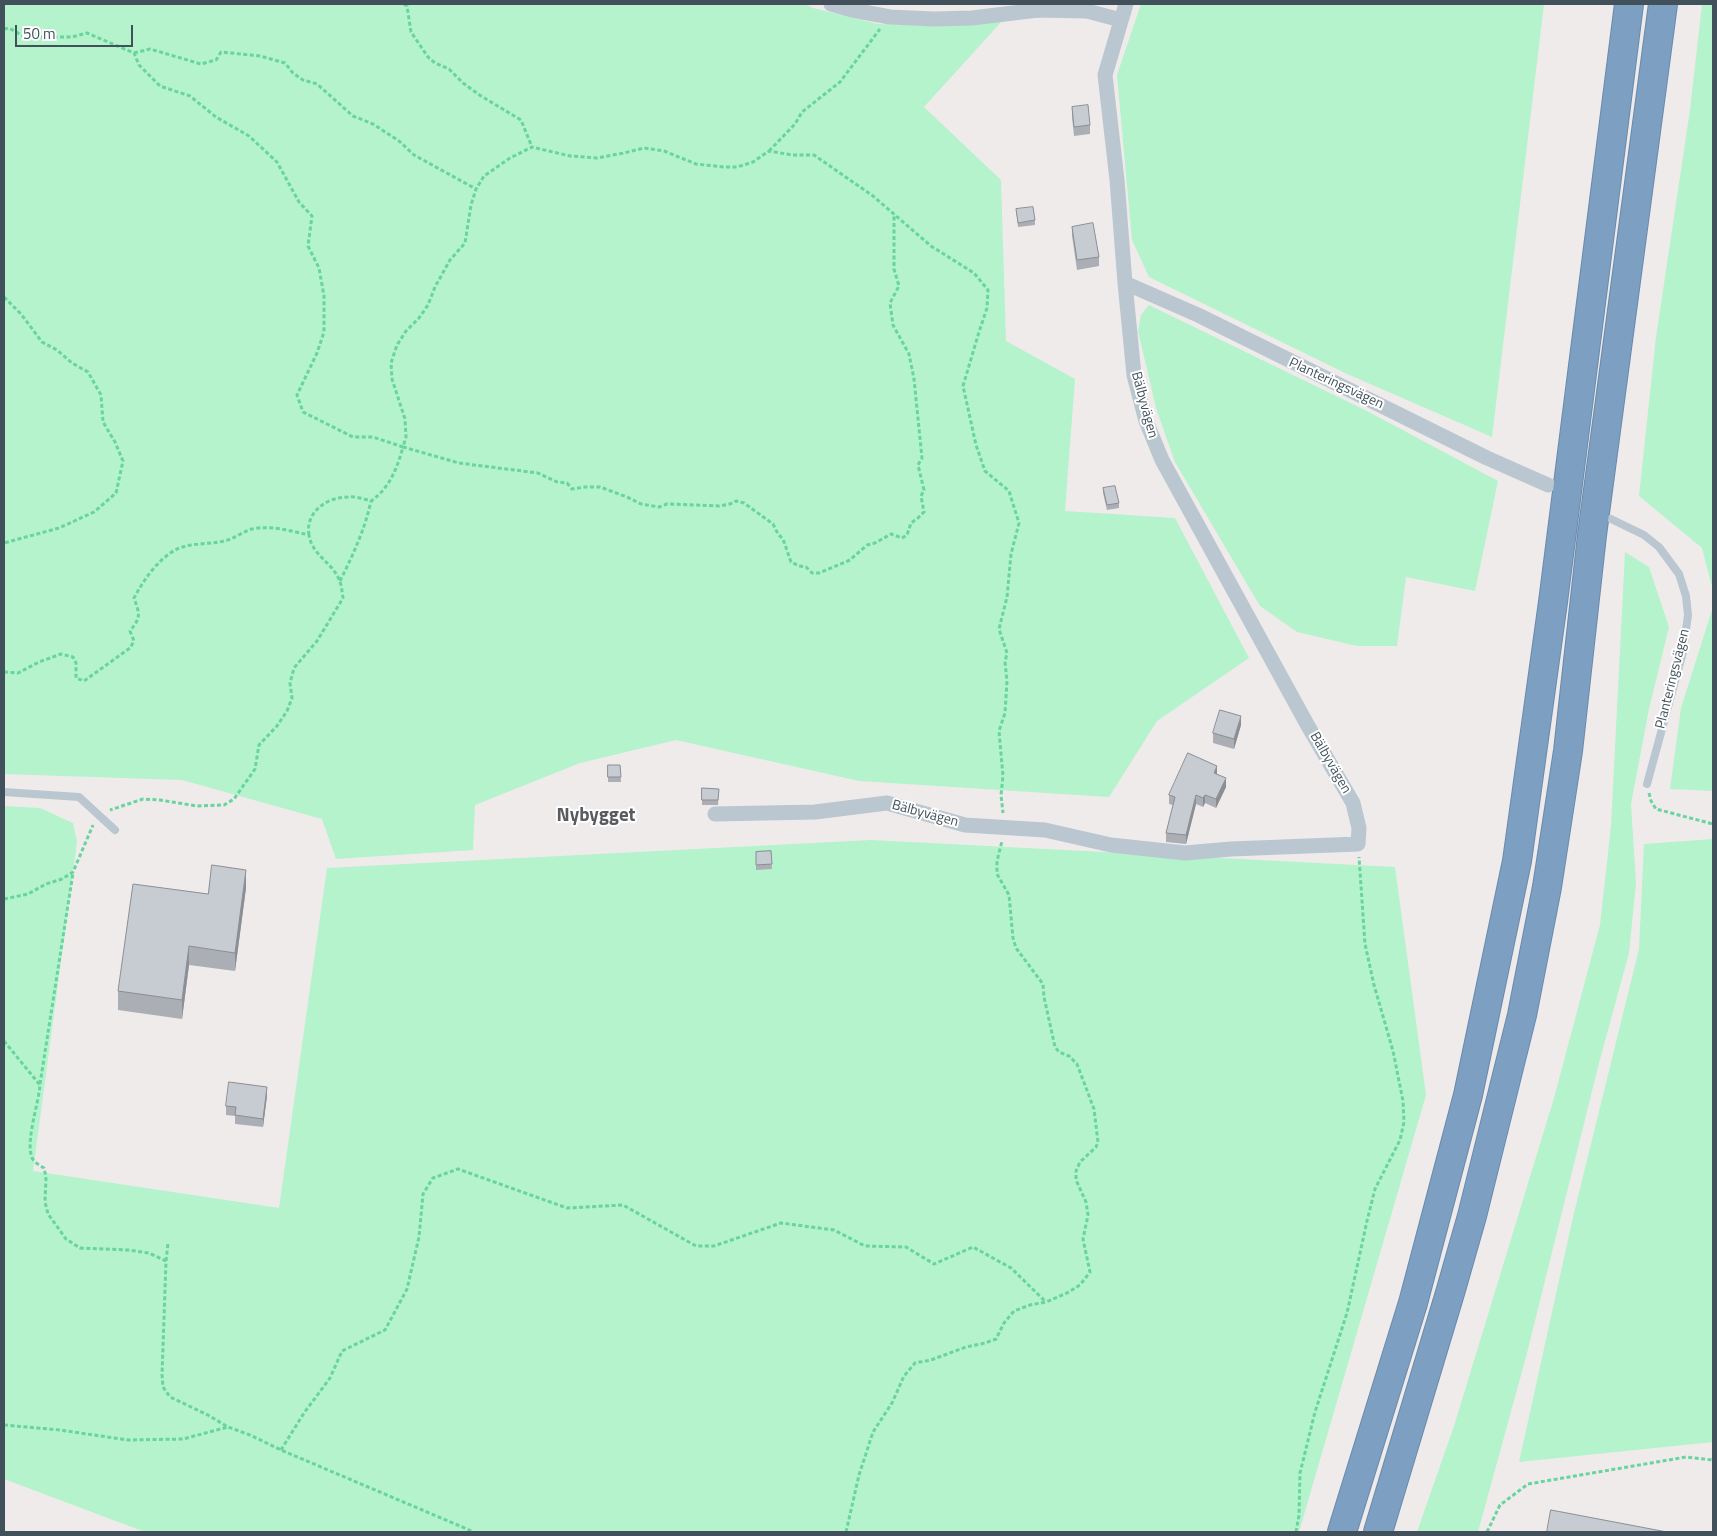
<!DOCTYPE html>
<html>
<head>
<meta charset="utf-8">
<style>
  body { margin:0 }
  #map { position:relative; width:1717px; height:1536px; overflow:hidden; background:#efebeb; font-family:"Titillium Web",sans-serif }
  canvas { display:block }
  .frame { position:absolute; inset:0; border:5px solid #42505b; pointer-events:none }
  .scale { position:absolute; left:15px; top:25px; width:118px; height:22px; box-sizing:border-box; border:2px solid #42505b; border-top:0; padding-left:6px; font-size:15px; line-height:18px; white-space:nowrap; color:#42505b; -webkit-text-stroke:4px #fff; paint-order:stroke }
</style>
</head>
<body>
<div id="map">
<canvas width="1717" height="1536"></canvas>
<div class="frame"></div>
<div class="scale">50 m</div>
</div>
<script>
const ctx = document.querySelector('canvas').getContext('2d');
ctx.lineJoin = 'round';
function paint(path, color) { ctx.fillStyle = color; ctx.fill(path, 'evenodd'); }
function strokePath(path, color, width, dash) { ctx.strokeStyle = color; ctx.lineWidth = width; ctx.lineCap = dash ? 'butt' : 'round'; ctx.setLineDash(dash || []); ctx.stroke(path); }
function drawText(font, color, halo, rows, align = 'center') {
  ctx.font = font + ' "Titillium Web",sans-serif'; ctx.lineWidth = 4; ctx.setLineDash([]); ctx.textBaseline = 'middle'; ctx.strokeStyle = halo; ctx.fillStyle = color; for (const [text, x, y, turn = 0] of rows) {
    ctx.save(); ctx.translate(x, y); ctx.rotate((+turn || 0) * Math.PI / 180); ctx.textAlign = isNaN(turn) ? turn : align; if (halo) ctx.strokeText(text, 0, 0); ctx.fillText(text, 0, 0); ctx.restore();
  }
}
paint(new Path2D(`
  M4,4H805L813,8L878,24L944,26L1003,20L924,107L1001,180L1006,341L1075,379L1065,511L1175,518L1249,658L1157,721L1109,797L859,781L676,740L580,763L475,805L473,850L336,859L322,819L182,780L4,774Z
  M1141,4H1544L1492,437L1345,373L1149,277L1132,240L1117,75Z
  M1702,4H1713V590L1702,548L1639,496L1656,337L1690,110Z
  M1149,305L1367,411L1498,481L1475,591L1406,577L1397,646H1357L1297,632L1260,606L1175,462L1156,408L1138,331L1141,315Z
  M1625,552L1649,567L1669,627L1649,709L1631,804L1636,883L1629,953L1599,1063L1527,1353L1478,1532H1417L1455,1423L1554,1098L1600,925L1611,826Z
  M1713,607V791L1670,789L1681,708Z
  M4,806L40,808L73,823L77,842L33,1171L279,1208L327,868L871,840L1395,867L1426,1095L1299,1532H145L4,1479Z
  M1713,839V1442L1519,1462L1573,1217L1639,949L1644,844Z`), '#b4f3cb');
const motorway = new Path2D(`
  M1342,1532L1413,1303L1468,1095L1517,861L1553,602L1629,4
  M1378,1532L1450,1293L1472,1216L1522,1015L1547,887L1568,751L1592,535L1663,4`);
strokePath(motorway, '#698aad', 30);
strokePath(new Path2D(`
  M404,4L407,6L411,32L428,57L435,63L449,69L463,83L481,96L521,120L532,147
  M4,29L9,28L25,37H72L87,33L134,53L139,65L160,86L190,96L216,117L249,136L277,162L299,202L312,216L308,246L319,268L324,296V332L317,353L297,395L303,412L353,437H373L403,447L406,437L405,419L392,379L391,363L397,345L406,331L419,318L428,305L435,287L450,260L465,243L471,205L476,189L484,176L510,158L532,147L570,156L597,158L624,153L644,148L664,151L696,164L724,167H737L753,162L769,151L792,155H814L873,196L931,246L974,273L988,290L987,308L979,332L963,386L976,445L985,471L1009,491L1019,523L1011,554L1007,597L999,629L1007,653L1005,662L1007,681L1005,713L999,731L1003,776L1001,795L1003,813
  M134,53L150,49L201,64L216,60L221,52L260,56L285,63L293,73L303,80L317,84L353,116L373,124L399,141L414,155L476,189
  M769,151L795,124L802,112L840,82L880,29
  M4,297L21,314L42,342L57,350L72,363L88,372L101,395L103,422L115,442L123,461L116,493L94,512L59,528L4,543
  M309,535C305,513 326,497 348,497C355,496 364,499 371,501C390,488 397,468 403,447L459,463L538,473L557,482L567,483L572,489L585,487H600L627,497L641,504L659,507L667,504L719,506L730,504L736,501L744,503L773,524L778,534L783,539L791,562L799,566L806,567L812,573H819L850,560L867,545L875,543L891,534L902,538L907,535L911,523L918,518L924,512L921,496L924,490L918,465L922,458L914,379L909,354L893,325L890,303L899,286L894,269V214
  M340,581C353,555 365,529 371,501
  M4,672L18,673L39,662L61,654L73,657L76,663V678L84,681L130,648L134,641L130,631C141,617 140,615 134,598C144,579 163,551 186,546C199,543 212,544 224,541C234,539 242,532 252,529C271,525 291,531 309,535C312,556 334,563 340,582C342,587 342,593 343,598L317,641L294,668L290,683L292,698L287,711L277,726L259,745L255,769L234,799L224,805L197,806L160,800L143,799L110,810
  M1649,793L1651,801L1656,809L1713,824
  M4,899L28,894L46,884L62,879L73,872L93,825
  M4,1041L40,1085C38,1106 27,1136 31,1155C32,1161 39,1165 44,1168L46,1177L45,1202L48,1214L66,1239L80,1248L128,1250L149,1253L166,1261L162,1375L163,1387L170,1397L208,1415L228,1427L250,1435L281,1450L474,1532
  M40,1084L73,873
  M166,1261L168,1243
  M4,1425L60,1430L128,1440L183,1439L228,1427
  M281,1450L304,1413L330,1378L342,1351L385,1330L407,1289L419,1237L423,1194L433,1178L458,1169L567,1208L623,1205L696,1246H714L781,1223L834,1230L865,1246L906,1247L934,1264L973,1247L1011,1268L1046,1302
  M846,1532L859,1475L873,1432L892,1403L904,1376L915,1363L931,1360L966,1347L985,1343L996,1339L1004,1323L1014,1311L1030,1305L1046,1302L1067,1293L1080,1285L1090,1272L1083,1239L1088,1215L1086,1202L1076,1180V1171L1080,1162L1096,1147L1098,1142L1094,1109L1077,1064L1069,1056L1059,1052L1055,1047L1044,997L1043,984L1016,948L1013,938L1009,895L997,874V861L1002,841
  M1296,1532L1299,1515L1300,1473L1315,1412L1347,1313L1367,1221L1375,1189L1400,1140L1404,1122L1403,1101L1393,1051L1374,985L1365,944L1359,857
  M1487,1532L1500,1505L1528,1484L1686,1457L1713,1460
  M1713,1532V1531`), '#68d49e', 3, [4, 2.5]);
strokePath(new Path2D(`
  M1611,519L1644,535L1659,547L1679,574L1686,596L1688,615L1683,652L1647,784
  M4,792L79,797L115,830`), '#bac7d0', 8);
strokePath(new Path2D(`
  M831,4L852,10L890,17L934,19L972,18L1038,10L1087,11L1121,20
  M1125,283L1198,315L1487,458L1548,485
  M715,814L815,812L887,803L965,825L1045,830L1111,845L1185,853L1231,849L1358,844L1359,828L1353,803L1308,726L1162,460L1146,421L1134,375L1125,283L1117,180L1105,75L1126,4`), '#bac7d0', 15);
strokePath(motorway, '#7d9fc1', 28);
paint(new Path2D(`
  M1072,107L1090,125V134L1074,136L1072,117Z
  M1016,209L1035,220V225L1018,227Z
  M1072,227L1099,257V266L1077,270L1072,236Z
  M1103,488L1119,503V508L1107,510L1103,493Z
  M1241,725L1234,749L1213,743V733Z
  M608,765H620L621,782H608Z
  M1217,774L1226,787L1216,808L1205,803L1203,807L1196,804L1186,844L1166,842V833L1173,805L1169,804V795Z
  M702,788L719,789L718,805H702Z
  M771,851L772,869L756,870V852Z
  M246,888L235,971L189,965L182,1019L118,1010V991L208,894Z
  M267,1096L263,1127L235,1124V1116L226,1115V1106Z`), '#abafb5');
paint(new Path2D(`
  M1241,716V725L1234,749V739Z
  M1217,766V775L1214,773Z
  M1226,778V787L1216,808V799Z
  M1196,795V804L1186,844V835Z
  M1205,795V803L1203,807V798Z
  M246,870V888L235,971V953Z
  M189,946V965L182,1019V1000Z
  M267,1087V1096L263,1127V1119Z`), '#8b8e93');
const building = new Path2D(`
  M1088,105L1090,125L1074,127L1072,107Z
  M1033,207L1035,220L1018,223L1016,209Z
  M1093,223L1099,257L1077,260L1072,227Z
  M1115,486L1119,503L1107,505L1103,488Z
  M1220,710L1241,716L1234,739L1213,733Z
  M1188,753L1217,766L1214,773L1226,778L1216,799L1205,795L1203,798L1196,795L1186,835L1166,833L1175,797L1169,795Z
  M608,765H620L621,777H608Z
  M702,788L719,789L718,800H702Z
  M771,851L772,864L756,865V852Z
  M212,865L246,870L235,953L189,946L182,1000L118,991L133,884L208,894Z
  M229,1082L267,1087L263,1119L235,1115L236,1107L226,1106Z
  M1551,1510L1667,1532H1547Z`);
paint(building, '#c7cbd2');
strokePath(building, '#8b8e93', 1);
drawText('14px', '#42505b', '#fff', [
  ["Planteringsvägen",1336,384,25],
  ["Bälbyvägen",1144,405,75],
  ["Planteringsvägen",1673,679,-76],
  ["Bälbyvägen",1330,763,60],
  ["Bälbyvägen",925,814,15]
]);
drawText('bold 19px', '#585c62', '#fff', [
  ["Nybygget",596,816]
]);
</script>
</body>
</html>
